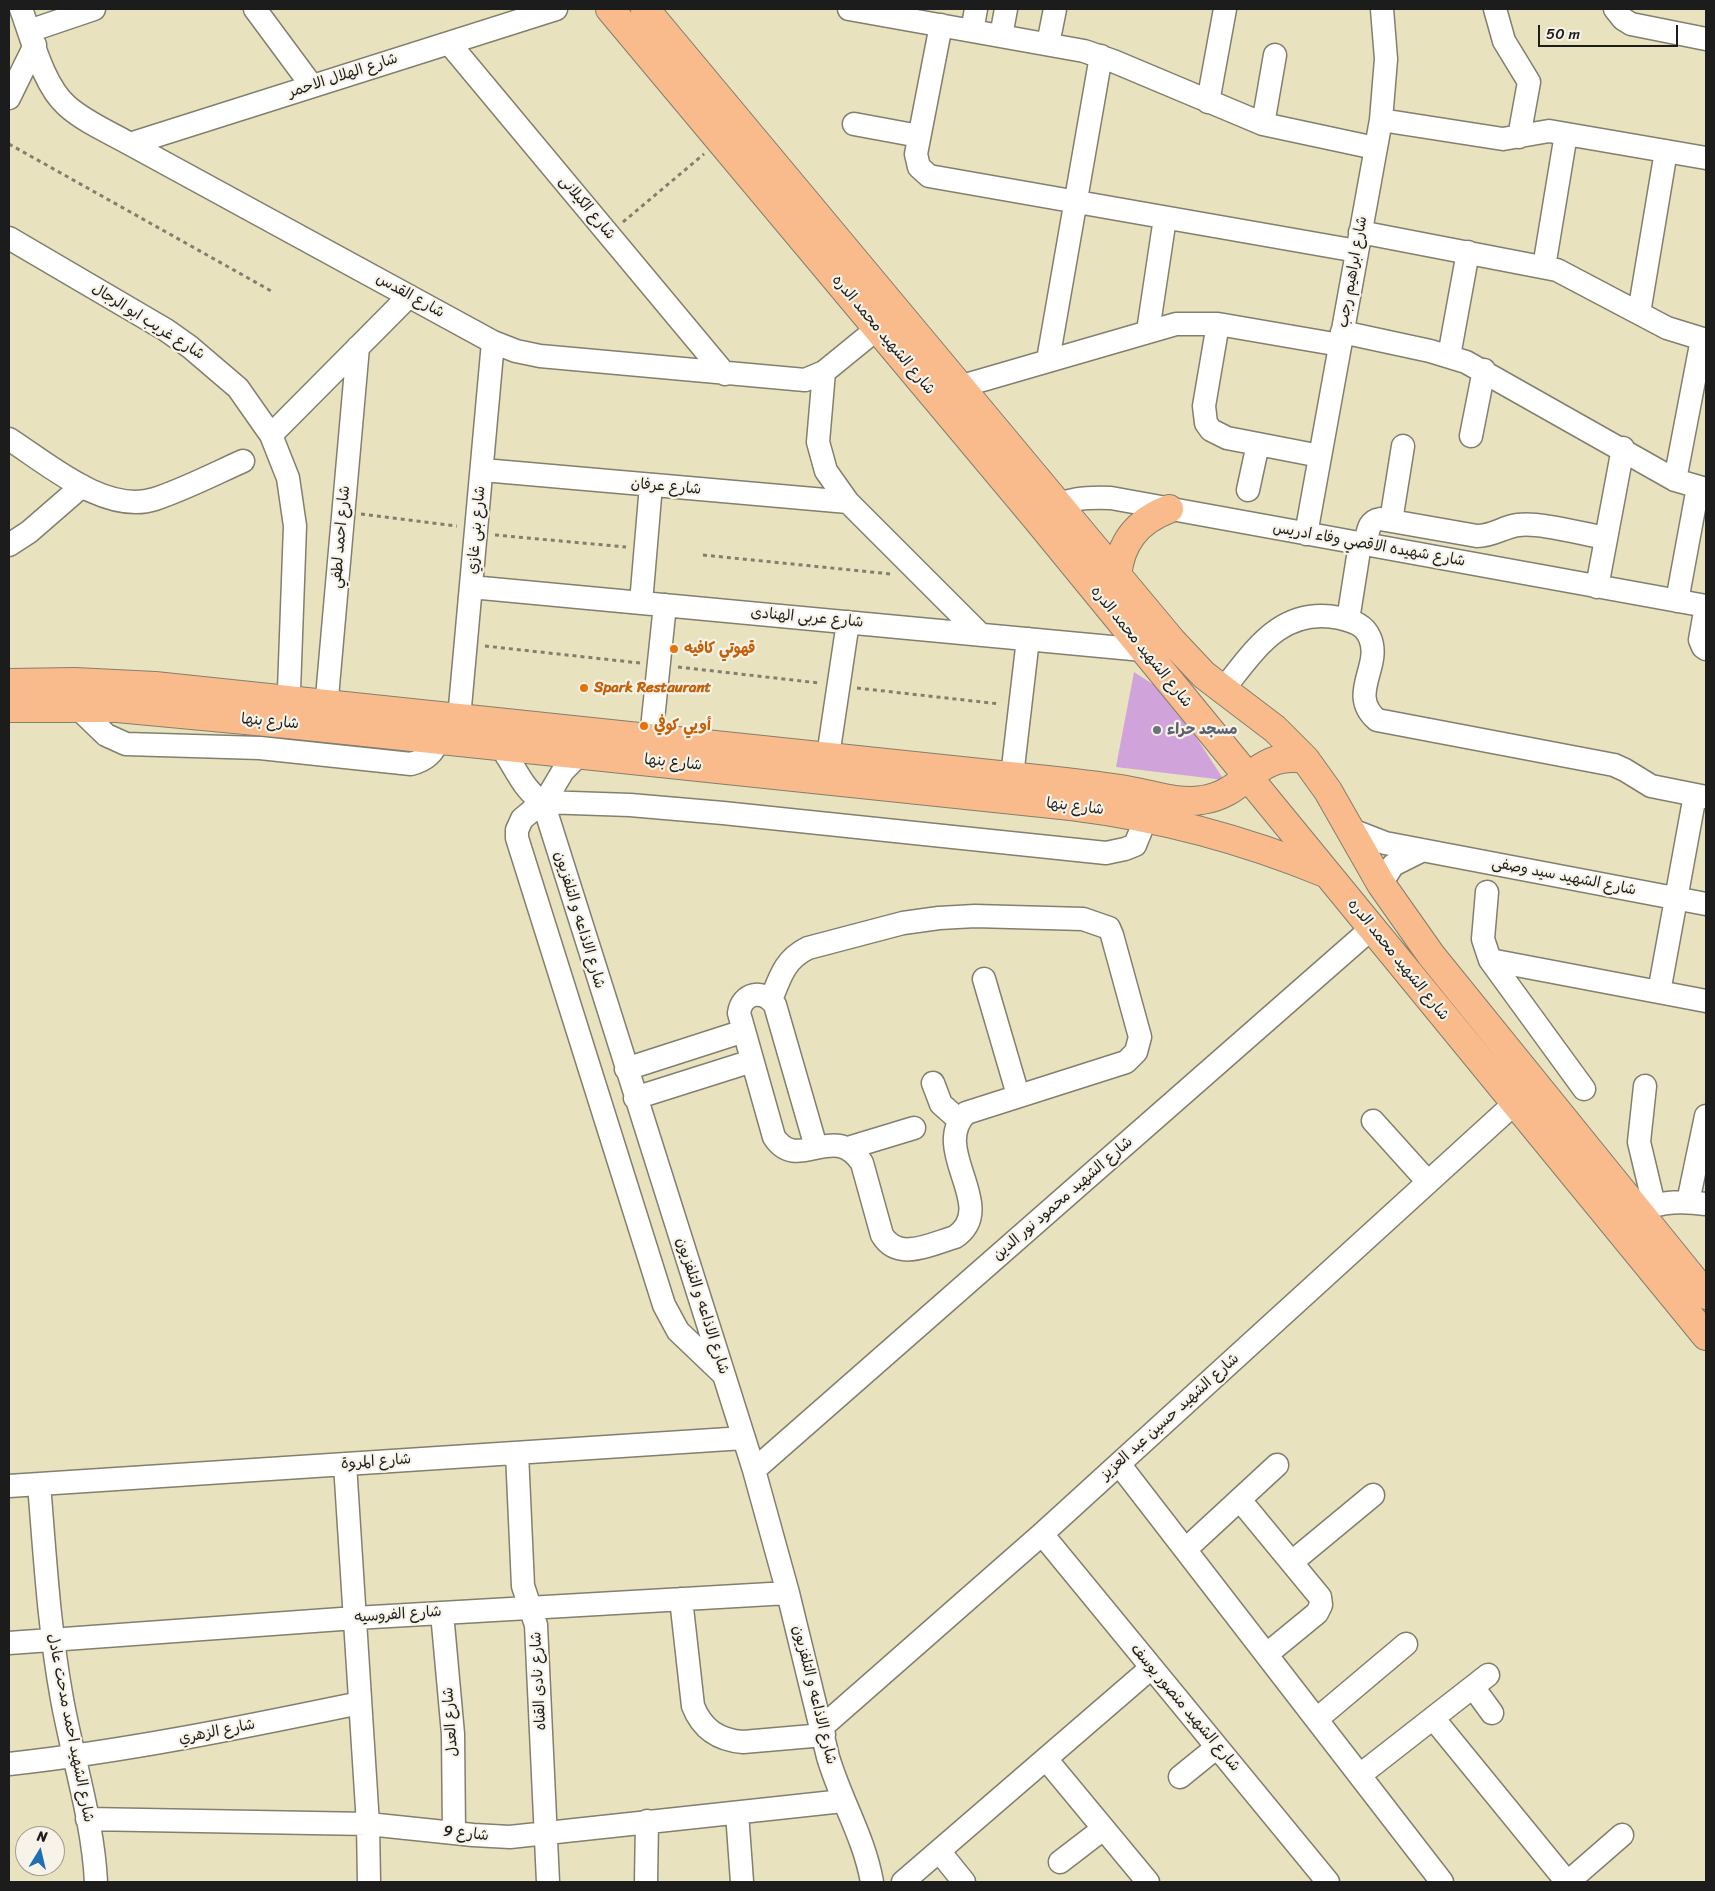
<!DOCTYPE html>
<html>
<head>
<meta charset="utf-8">
<style>
  body { margin:0 }
  #map { position:relative; width:1715px; height:1891px; overflow:hidden; background:#e9e2bf; font-family:Sriracha,sans-serif }
  canvas { display:block }
  .frame { position:absolute; inset:0; border:10px solid #1c1c1c; pointer-events:none }
  .north { position:absolute; left:15px; top:1826px; width:50px; height:50px; box-sizing:border-box; background:#f7f3e8; border:1px solid #9f9d96; border-radius:50%; rotate:9deg; font-size:14px; font-weight:700; line-height:20px; text-align:center; color:#1c1c1c }
  .north::after { content:''; display:block; margin:auto; width:18px; height:22px; background:#1f6fb2; clip-path:polygon(50% 0,100% 100%,50% 72%,0 100%) }
  .scale { position:absolute; left:1538px; top:25px; width:140px; height:22px; box-sizing:border-box; border:2px solid #1c1c1c; border-top:0; padding-left:6px; font-size:15px; line-height:18px; white-space:nowrap; color:#1c1c1c; -webkit-text-stroke:4px #f7f3e8; paint-order:stroke }
</style>
</head>
<body>
<div id="map">
<canvas width="1715" height="1891"></canvas>
<div class="frame"></div>
<div class="north">N</div>
<div class="scale">50 m</div>
</div>
<script>
const ctx = document.querySelector('canvas').getContext('2d');
ctx.lineJoin = 'round';
function paint(path, color) { ctx.fillStyle = color; ctx.fill(path, 'evenodd'); }
function strokePath(path, color, width, dash) { ctx.strokeStyle = color; ctx.lineWidth = width; ctx.lineCap = dash ? 'butt' : 'round'; ctx.setLineDash(dash || []); ctx.stroke(path); }
function drawText(font, color, halo, rows, align = 'center') {
  ctx.font = font + ' Sriracha,"Playpen Sans Arabic",sans-serif'; ctx.lineWidth = 4.5; ctx.setLineDash([]); ctx.textBaseline = 'middle'; ctx.strokeStyle = halo; ctx.fillStyle = color; for (const [text, x, y, turn = 0] of rows) {
    ctx.save(); ctx.translate(x, y); ctx.rotate((+turn || 0) * Math.PI / 180); ctx.textAlign = isNaN(turn) ? turn : align; if (halo) ctx.strokeText(text, 0, 0); ctx.fillText(text, 0, 0); ctx.restore();
  }
}
paint(new Path2D(`
  M1134,672L1168,694L1224,780L1116,767Z`), '#d0a4da');
const minor = new Path2D(`
  M21,9C32,38 43,85 67,106C85,122 109,132 130,144L493,342L516,351L540,356L805,380L824,372L878,328
  M255,9L312,86
  M849,9L1084,51L1113,61L1263,124L1375,148
  M1495,9L1504,41L1529,82L1519,137
  M1615,9L1623,19L1631,24L1706,39
  M941,25L916,154L919,167L929,176L1357,251
  M29,31L94,9
  M972,31L976,9
  M1001,36L1006,9
  M449,43L725,374
  M1048,44L1055,9
  M9,98L35,45
  M1208,102L1225,9
  M1381,120L1503,139L1549,131L1706,158
  M854,124L919,136
  M1263,124L1275,55
  M130,144L556,9
  M1360,232L1557,270L1667,328L1706,340
  M9,238L166,330L190,347L238,388L271,435L288,478L295,526L288,718
  M1544,267L1566,134
  M1639,313L1666,151
  M1218,324L1204,406L1206,423L1211,430L1227,438L1320,456
  M1148,331L1165,218
  M1342,332L1430,351L1466,362L1675,480L1706,489
  M1449,356L1468,252
  M1048,360L1101,56
  M824,372L818,442L826,471L848,502L981,635
  M962,386L1176,324H1218L1340,345
  M271,435L409,296
  M1471,436L1484,370
  M9,439C48,464 106,515 155,499C185,489 214,474 243,461
  M483,470L848,502
  M1675,480L1702,339
  M1248,490L1258,444
  M1045,512C1065,498 1087,497 1111,498L1706,606
  M1391,521L1403,446
  M1306,534L1381,120L1386,59L1382,9
  M9,545L29,532L82,486
  M1365,545C1368,534 1367,521 1380,519L1477,536C1493,536 1503,527 1518,525C1540,522 1582,534 1606,538
  M471,587L1143,650
  M1597,587L1623,448
  M1677,601L1698,487
  M641,603L651,485
  M1706,606L1700,640L1703,647L1706,649
  M1348,620L1360,544
  M1222,691C1255,650 1281,606 1340,618C1353,621 1365,625 1370,638C1382,667 1347,694 1377,720L1614,765L1625,770L1651,786L1706,797
  M77,707L106,735L126,744L260,748L411,764C426,760 434,753 439,738
  M459,718L493,342
  M325,720L358,347
  M651,738L665,605
  M499,745C514,763 522,790 543,802L754,1470L788,1593L828,1757C841,1801 864,1837 872,1882
  M581,753L563,771L547,798L522,819L517,830V838L664,1305L678,1331L723,1374
  M828,756L848,622
  M1012,776L1028,639
  M543,802L630,805L723,813L1106,853L1125,849L1135,845L1146,818
  M1349,829L1385,843L1706,904
  M1381,884L1393,865L1421,851
  M1487,892L1483,939L1490,960L1584,1089
  M1490,960L1706,1001
  M984,979L1018,1095
  M1659,992L1695,795
  M771,1000C780,977 785,959 808,948L903,923L939,918L975,916L1083,919L1109,928L1112,935L1140,1037L1136,1052L1126,1062L966,1113C929,1150 1000,1207 955,1237C931,1244 898,1262 882,1235L862,1163C834,1120 798,1174 774,1137L739,1013C742,993 763,988 775,1005L816,1147
  M626,1069L744,1031
  M933,1083L941,1104L959,1120
  M1645,1086L1639,1142L1654,1205
  M635,1098L752,1061
  M1373,1121L1428,1182
  M848,1148L914,1128
  M1688,1202L1706,1116
  M1641,1210C1663,1201 1683,1201 1706,1204
  M517,1453L523,1586L536,1625L548,1882
  M345,1464L368,1824L369,1882
  M1119,1464L1442,1882
  M754,1470L1372,928
  M39,1484C45,1557 49,1628 62,1699C73,1760 93,1821 96,1882
  M9,1486L744,1438
  M1240,1500L1320,1597L1321,1605L1317,1613L1267,1654
  M1042,1534L1328,1882
  M1186,1549L1277,1465
  M1292,1562L1373,1495
  M681,1599L693,1706C702,1729 718,1740 743,1742L824,1735
  M442,1613L453,1734L454,1833
  M9,1643L355,1618L788,1593
  M1473,1687L1492,1713
  M1433,1718L1567,1882
  M1317,1719L1406,1644
  M822,1727L1042,1534L1515,1103
  M1046,1759L1148,1882
  M9,1764C127,1751 244,1727 360,1703
  M1360,1775L1488,1675
  M1180,1777L1217,1747
  M737,1813L742,1882
  M87,1819L368,1824L473,1835L510,1837L843,1801
  M939,1851L964,1882
  M1060,1862L1103,1829
  M646,1882L647,1821
  M903,1882L1151,1668
  M1568,1882L1622,1835`);
const major = new Path2D(`
  M610,9L1036,518L1706,1336
  M645,9L1172,641L1204,675L1275,729L1305,759L1328,791L1381,884L1431,955L1706,1295
  M1117,577C1120,543 1137,521 1169,509
  M9,683L75,682L155,686L1047,780C1075,783 1103,786 1131,791C1154,795 1179,804 1202,800C1247,794 1254,751 1305,759
  M9,708H117L288,724L1071,806C1159,817 1243,839 1325,873`);
strokePath(minor, '#827f6e', 25);
strokePath(major, '#827f6e', 30);
strokePath(new Path2D(`
  M9,144L273,292
  M623,222L704,154
  M361,514L457,526
  M495,535L626,547
  M703,555L891,574
  M485,646L640,663
  M678,667L819,683
  M857,688L1000,704`), '#827f6e', 3, [4, 4]);
strokePath(minor, '#fff', 22);
strokePath(major, '#fabb8c', 28);
for (const [x, y, r, color] of [
  [674,649,5,"#e8710a"],
  [584,688,5,"#e8710a"],
  [644,726,5,"#e8710a"],
  [1157,730,5,"#6b7280"]
]) { const dot = new Path2D(); dot.arc(x, y, r, 0, 2 * Math.PI); ctx.fillStyle = color; ctx.fill(dot); strokePath(dot, '#f7f3e8', 2); }
drawText('15px', '#1c1c1c', '#f7f3e8', [
  ["شارع الهلال الاحمر",343,76,-18],
  ["شارع الكيلانى",587,208,50],
  ["شارع ابراهيم رجب",1353,272,-80],
  ["شارع القدس",410,296,29],
  ["شارع غريب ابو الرجال",148,322,32],
  ["شارع الشهيد محمد الدره",883,335,50],
  ["شارع عرفان",666,487,5],
  ["شارع بنى غازي",477,530,-85],
  ["شارع احمد لطفي",341,537,-85],
  ["شارع شهيده الاقصي وفاء ادريس",1369,545,10],
  ["شارع عربى الهنادى",807,618,5],
  ["شارع الشهيد محمد الدره",1141,647,51],
  ["شارع بنها",270,722,5],
  ["شارع بنها",673,763,6],
  ["شارع بنها",1075,807,7],
  ["شارع الشهيد سيد وصفى",1564,877,11],
  ["شارع الاذاعه و التلفزيون",579,920,73],
  ["شارع الشهيد محمد الدره",1398,960,51],
  ["شارع الشهيد محمود نور الدين",1063,1199,-41],
  ["شارع الاذاعه و التلفزيون",702,1306,72],
  ["شارع الشهيد حسين عبد العزيز",1170,1417,-42],
  ["شارع المروة",376,1462,-4],
  ["شارع الفروسيه",398,1615,-4],
  ["شارع نادى القناه",539,1681,-93],
  ["شارع الاذاعه و التلفزيون",814,1695,76],
  ["شارع الشهيد منصور يوسف",1185,1708,50],
  ["شارع العدل",451,1722,-94],
  ["شارع الشهيد احمد مدحت عادل",70,1728,79],
  ["شارع الزهري",217,1732,-11],
  ["شارع 9",466,1834,6]
]);
drawText('bold 15px', '#c56008', '#f7f3e8', [
  ["قهوتي كافيه",684,649],
  ["Spark Restaurant",594,688],
  ["أويي كوفي",654,726]
], 'left');
drawText('bold 15px', '#5b616d', '#f7f3e8', [
  ["مسجد حراء",1167,730]
], 'left');
</script>
</body>
</html>
